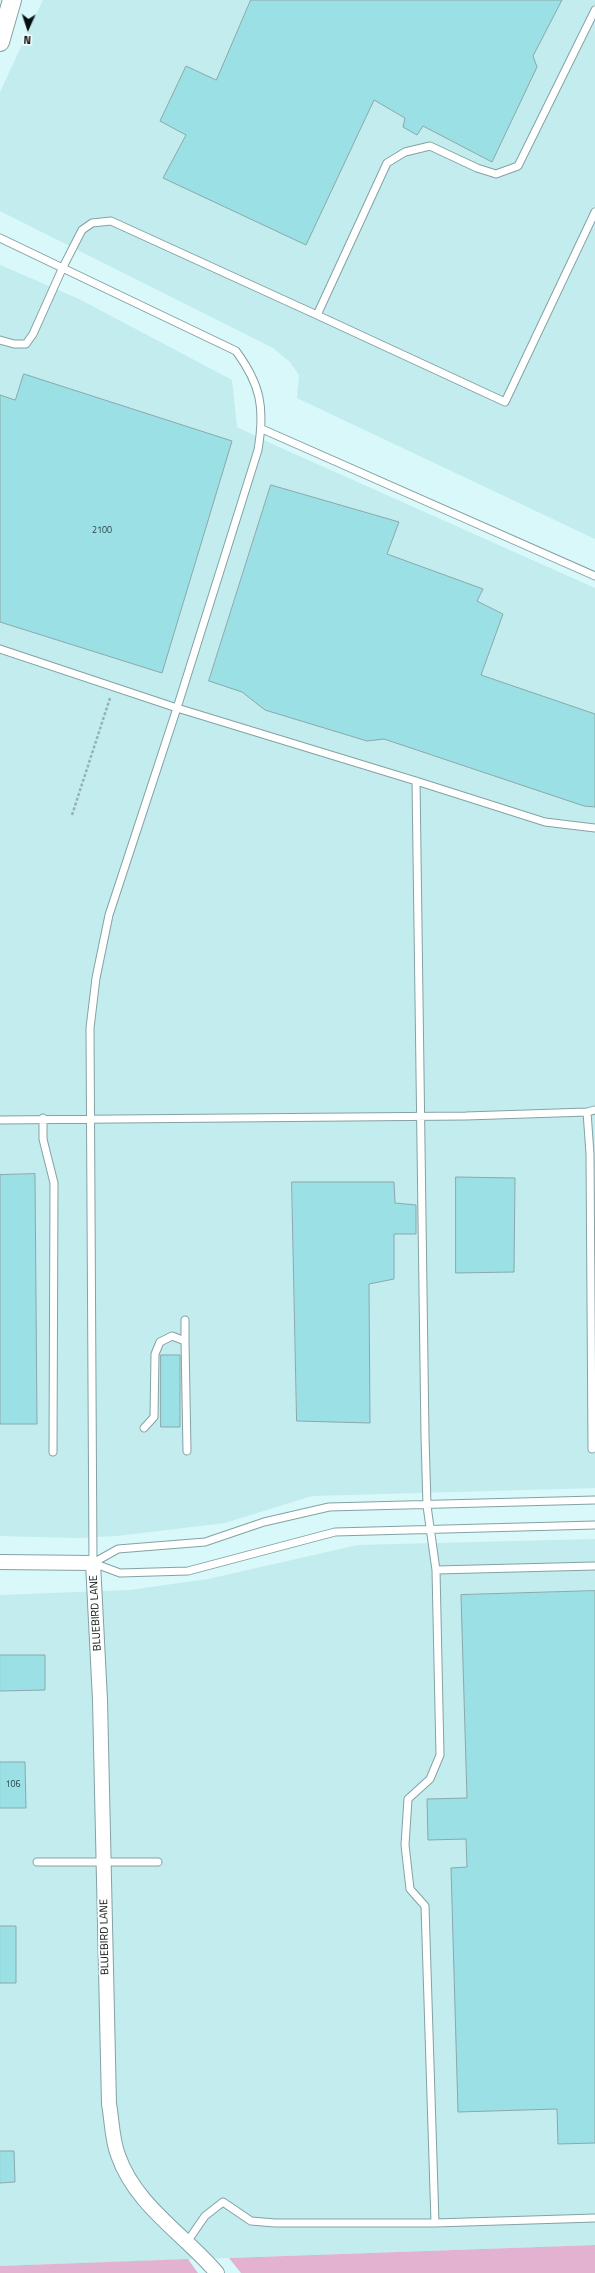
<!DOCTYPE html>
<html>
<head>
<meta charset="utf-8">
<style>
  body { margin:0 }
  #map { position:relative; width:595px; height:2273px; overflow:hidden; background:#d8f8fa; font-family:"Titillium Web",sans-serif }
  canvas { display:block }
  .north { position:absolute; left:8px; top:8px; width:40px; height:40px; -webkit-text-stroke:3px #fefefe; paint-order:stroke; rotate:183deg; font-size:11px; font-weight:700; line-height:16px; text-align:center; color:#061011 }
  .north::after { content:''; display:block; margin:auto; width:14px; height:18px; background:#061011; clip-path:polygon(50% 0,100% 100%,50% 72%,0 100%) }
</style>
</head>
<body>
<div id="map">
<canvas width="595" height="2273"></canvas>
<div class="north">N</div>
</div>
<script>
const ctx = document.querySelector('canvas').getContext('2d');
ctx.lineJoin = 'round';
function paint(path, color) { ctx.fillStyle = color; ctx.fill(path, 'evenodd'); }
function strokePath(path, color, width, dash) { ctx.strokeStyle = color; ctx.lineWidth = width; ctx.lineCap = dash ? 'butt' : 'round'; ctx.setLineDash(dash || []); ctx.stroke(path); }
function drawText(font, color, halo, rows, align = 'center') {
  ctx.font = font + ' "Titillium Web",sans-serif'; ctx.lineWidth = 4; ctx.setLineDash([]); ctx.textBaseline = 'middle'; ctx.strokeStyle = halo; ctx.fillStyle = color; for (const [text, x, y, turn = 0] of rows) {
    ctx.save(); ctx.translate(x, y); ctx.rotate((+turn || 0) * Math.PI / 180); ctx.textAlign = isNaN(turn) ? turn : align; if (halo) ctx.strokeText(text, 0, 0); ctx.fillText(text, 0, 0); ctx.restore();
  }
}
paint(new Path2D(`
  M43,0H595V539L297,398L299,375L290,362L273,348L0,211V92Z
  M0,265L79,299L232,380L237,427L270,443L595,588V1488L312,1496L225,1523L117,1536L78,1538L0,1536Z
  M595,1539V2245L0,2266V1595L130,1590L208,1579L358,1545Z`), '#c2ecee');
paint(new Path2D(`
  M595,2245V2273H241L229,2258Z
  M188,2259L198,2273H0V2266Z`), '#e3b2d0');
const building = new Path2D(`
  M251,0H562L533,56L537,67L492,162L423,126L417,135L403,127L405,118L374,100L306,245L163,178L186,135L160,121L186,66L216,80Z
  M24,374L232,441L162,673L0,622V395L15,400Z
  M271,485L399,522L387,554L483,589L477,601L503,614L481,675L595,714V807L584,806L384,739L367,741L265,710L242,692L209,681Z
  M35,1174L37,1424H0V1175Z
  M456,1177L515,1178L514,1272L456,1273Z
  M292,1182H394L395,1203L416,1205V1234H394V1279L369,1284L370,1423L297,1421Z
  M161,1355H180V1427H161Z
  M595,1591V2143L558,2144L557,2109L458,2112L451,1868L467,1867L466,1839L428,1840L427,1799L467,1798L461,1595Z
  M0,1655H45V1690L0,1691Z
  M0,1762H25L26,1808H0Z
  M0,1926H16V1983H0Z
  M0,2151H14L15,2182L0,2183Z`);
paint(building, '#9be0e5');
strokePath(building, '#8ba9ab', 1);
const service = new Path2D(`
  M0,238L236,351C261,385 265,408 258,450L177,708L109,915L96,978L90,1028L93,1563
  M317,315L505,402L595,212
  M0,340L14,344H26L33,334L63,267L82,230L92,223L111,221L317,315L387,163L405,152L430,146L477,168L496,174L518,166L595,10
  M262,429L595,576
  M0,649L177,708L416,781L545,822L595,828
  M587,1112L590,1154L592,1449
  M43,1118V1139L54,1183L53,1452
  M0,1120L466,1116L587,1112L595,1110
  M185,1320V1341
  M144,1428L154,1417L155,1354L160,1342L172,1336L185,1341L187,1451
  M93,1563L118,1549L205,1542L264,1522L329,1507L595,1500
  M93,1563L120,1573L188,1571L335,1532L595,1525
  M436,1570L595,1566
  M37,1862H158
  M435,2223L595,2218
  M187,2242L205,2216L223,2202L251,2221L275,2223H435L425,1906L410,1889L405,1845L408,1799L430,1779L440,1755L436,1570L427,1506L425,1436L416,781`);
const minor = new Path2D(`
  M0,1562L93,1563L100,1700L109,2104C112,2120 112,2140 118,2155C135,2205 184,2234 217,2273`);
const tertiary = new Path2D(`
  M0,42L12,0`);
strokePath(service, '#84a2a4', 9);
strokePath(minor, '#84a2a4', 16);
strokePath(tertiary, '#84a2a4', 20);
strokePath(new Path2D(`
  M72,815L110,698`), '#98b1b3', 2.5, [3, 2]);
strokePath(service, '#fff', 7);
strokePath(minor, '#fff', 14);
strokePath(tertiary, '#fff', 18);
drawText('9px', '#2b4446', null, [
  ["2100",102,531],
  ["106",13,1785]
]);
drawText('11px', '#061011', '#fefefe', [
  ["BLUEBIRD LANE",96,1613,-93],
  ["BLUEBIRD LANE",105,1937,-91]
]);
</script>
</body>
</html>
